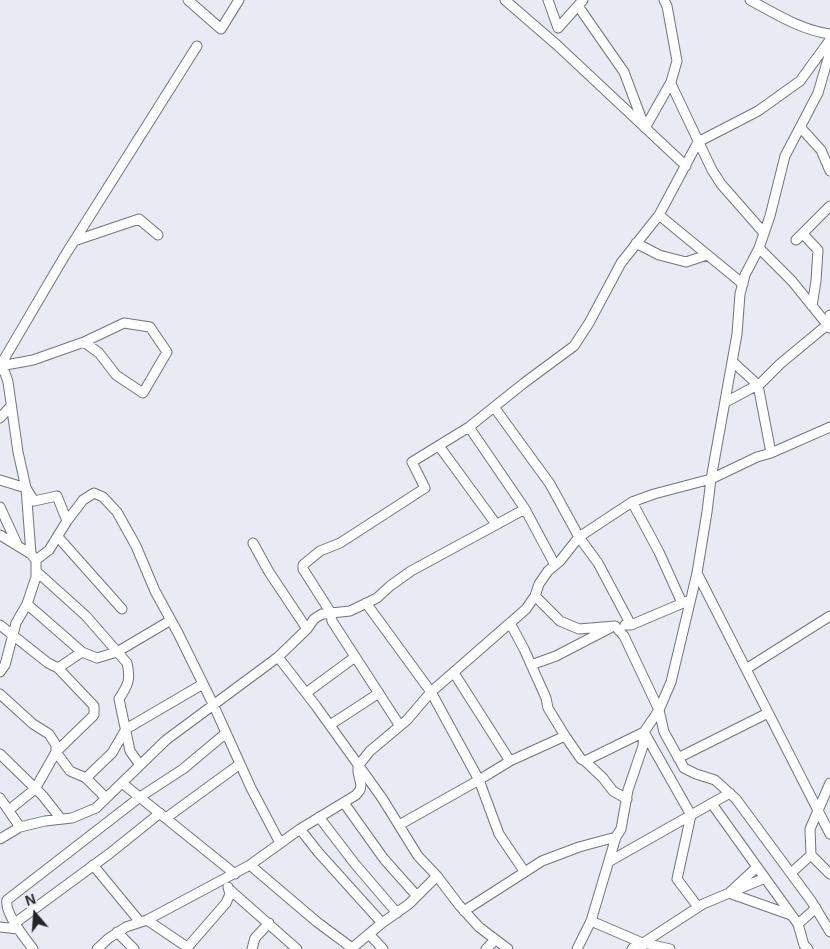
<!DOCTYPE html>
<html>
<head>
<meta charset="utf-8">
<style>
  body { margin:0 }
  #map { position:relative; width:830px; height:949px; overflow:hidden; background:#e8ebf3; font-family:Arial,sans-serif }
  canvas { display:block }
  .north { position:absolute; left:10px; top:889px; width:50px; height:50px; -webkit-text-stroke:4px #e8ebf3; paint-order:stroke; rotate:342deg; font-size:14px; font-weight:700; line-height:20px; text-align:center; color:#242528 }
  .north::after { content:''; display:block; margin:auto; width:18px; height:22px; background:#242528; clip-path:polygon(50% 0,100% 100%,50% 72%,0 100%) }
</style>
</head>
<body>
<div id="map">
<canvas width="830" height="949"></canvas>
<div class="north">N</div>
</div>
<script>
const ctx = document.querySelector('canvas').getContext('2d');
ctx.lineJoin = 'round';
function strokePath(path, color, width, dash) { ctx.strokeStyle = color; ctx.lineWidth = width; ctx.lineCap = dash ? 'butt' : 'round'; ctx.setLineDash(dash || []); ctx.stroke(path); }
const minor = new Path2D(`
  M188,0L221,29L239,0
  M505,0L557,45L686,166
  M548,0L558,28L583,0
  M664,0L667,6L677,61L671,82L672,86L712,170L721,184L764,233
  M750,0C776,14 801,30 830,34
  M578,6L624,72L645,128L671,82
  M801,128L821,150L830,171
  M659,215L743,284
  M803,234L818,250L816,281L812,306
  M796,240L830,206
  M74,241L139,219L158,235
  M636,243L659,255L686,262L707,255
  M759,248L792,281L830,328
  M733,362L758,385L771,453
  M0,366L64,257L197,46
  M0,366L33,360L84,342L124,323L150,327L167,352L143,393L116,375L99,353L84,342
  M0,367L5,373L8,382L18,452L26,488L31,554L36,560V577L27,604L16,623L5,665L0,672
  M726,402L761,383L780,364L827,325L830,315
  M494,407L550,484L579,537L598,563L631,625
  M0,418L11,406
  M469,427L525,509L555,565
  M439,446L496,524
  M0,480L26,488L34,501L57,496L67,521
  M632,502L659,552L682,603
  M0,507L17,544
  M0,535L31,554
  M58,537L122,609
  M253,543L269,572L307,629
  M36,560L49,550L67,521L83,500L94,493L103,497L117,512L136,546L155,591L178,633L213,704L251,788L280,843
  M36,571L86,616L127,663C131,680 128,685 119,699L130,751L140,765
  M697,573L830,834
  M535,596L560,621L579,629L615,626L624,636L659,710L664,732L684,768L696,774L715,780L736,799L812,902L830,932
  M366,603L431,692L479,780L499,834L524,871
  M27,604L82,652
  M510,623L524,649L542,689L546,698L548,708L565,736L581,759L585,761L603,778L613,791L627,799
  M0,625L48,663L58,668
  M625,625H631L690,600
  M278,657L316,706L382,798L418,856L437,876L459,905L479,927L508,949
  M531,665L556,656L610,628
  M746,669L830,616
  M454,673L510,761
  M306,693L355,657
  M0,694L33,724L49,734L56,745V752L70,771L86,778L106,798
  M330,725L379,693
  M400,726L332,621L331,613L303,569V565L320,551L340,543L425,488L412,462L469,427L524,383L574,346L589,323L621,263L659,215L698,142L758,111L800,81L830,40
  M0,754L43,796L61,819
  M678,758L768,713
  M585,761L644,732L691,815L677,879L698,907
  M86,778L112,753L126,729L203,684
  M122,783L235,874
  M0,798L20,827
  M344,803L384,859L417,896
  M712,804L798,924
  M9,810L35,789L56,752L94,715V706L58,668L82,652L97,658L117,652L171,620
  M319,817L355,864L397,913
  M166,818L240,764
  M399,825L479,780L510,761L565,736
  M300,829L318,852L382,923
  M0,839L20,827L45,821L72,818L96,808L166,740L278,657L307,629L314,619L322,614L350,611L377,598L390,586L411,571L525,509
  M811,855L830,874
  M610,861L730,793
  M93,865L140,922
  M250,865L317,922L352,948
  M757,867L729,893L791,915
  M791,873L811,855L810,829L830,783
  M229,889L297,949
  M464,911L542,861L579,847L616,837
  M147,920L187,947
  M591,921L640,942L670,949
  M15,923L109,854L160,813
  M0,927L18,929
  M117,932L134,949
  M369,934L383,949
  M643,943L703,904L765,878
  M33,949C25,938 4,913 7,900L140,797L183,769L226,733
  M97,949L109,938L126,927L147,920L250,865L300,829L356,795L360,790L361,785L358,772V766L370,751L407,720L431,692L526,609L535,596L539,584L548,571L560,561L579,537L632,502L654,494L711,479L757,457L771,453L830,427
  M186,949L226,903L230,894L228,887
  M252,949L255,938L269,923
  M351,949L382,923L409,904L437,876
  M486,949L495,940
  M577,949L591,921L616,837L621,829L628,790L643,746L644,732L659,710L671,682L697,573L707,512L711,479L737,334L740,294L745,275L759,248L770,216L785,156L818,93L830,52
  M632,949L640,942L642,947
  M808,949L804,945L798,924L816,908`);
strokePath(minor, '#71747b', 11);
strokePath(minor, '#fff', 9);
</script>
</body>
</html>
